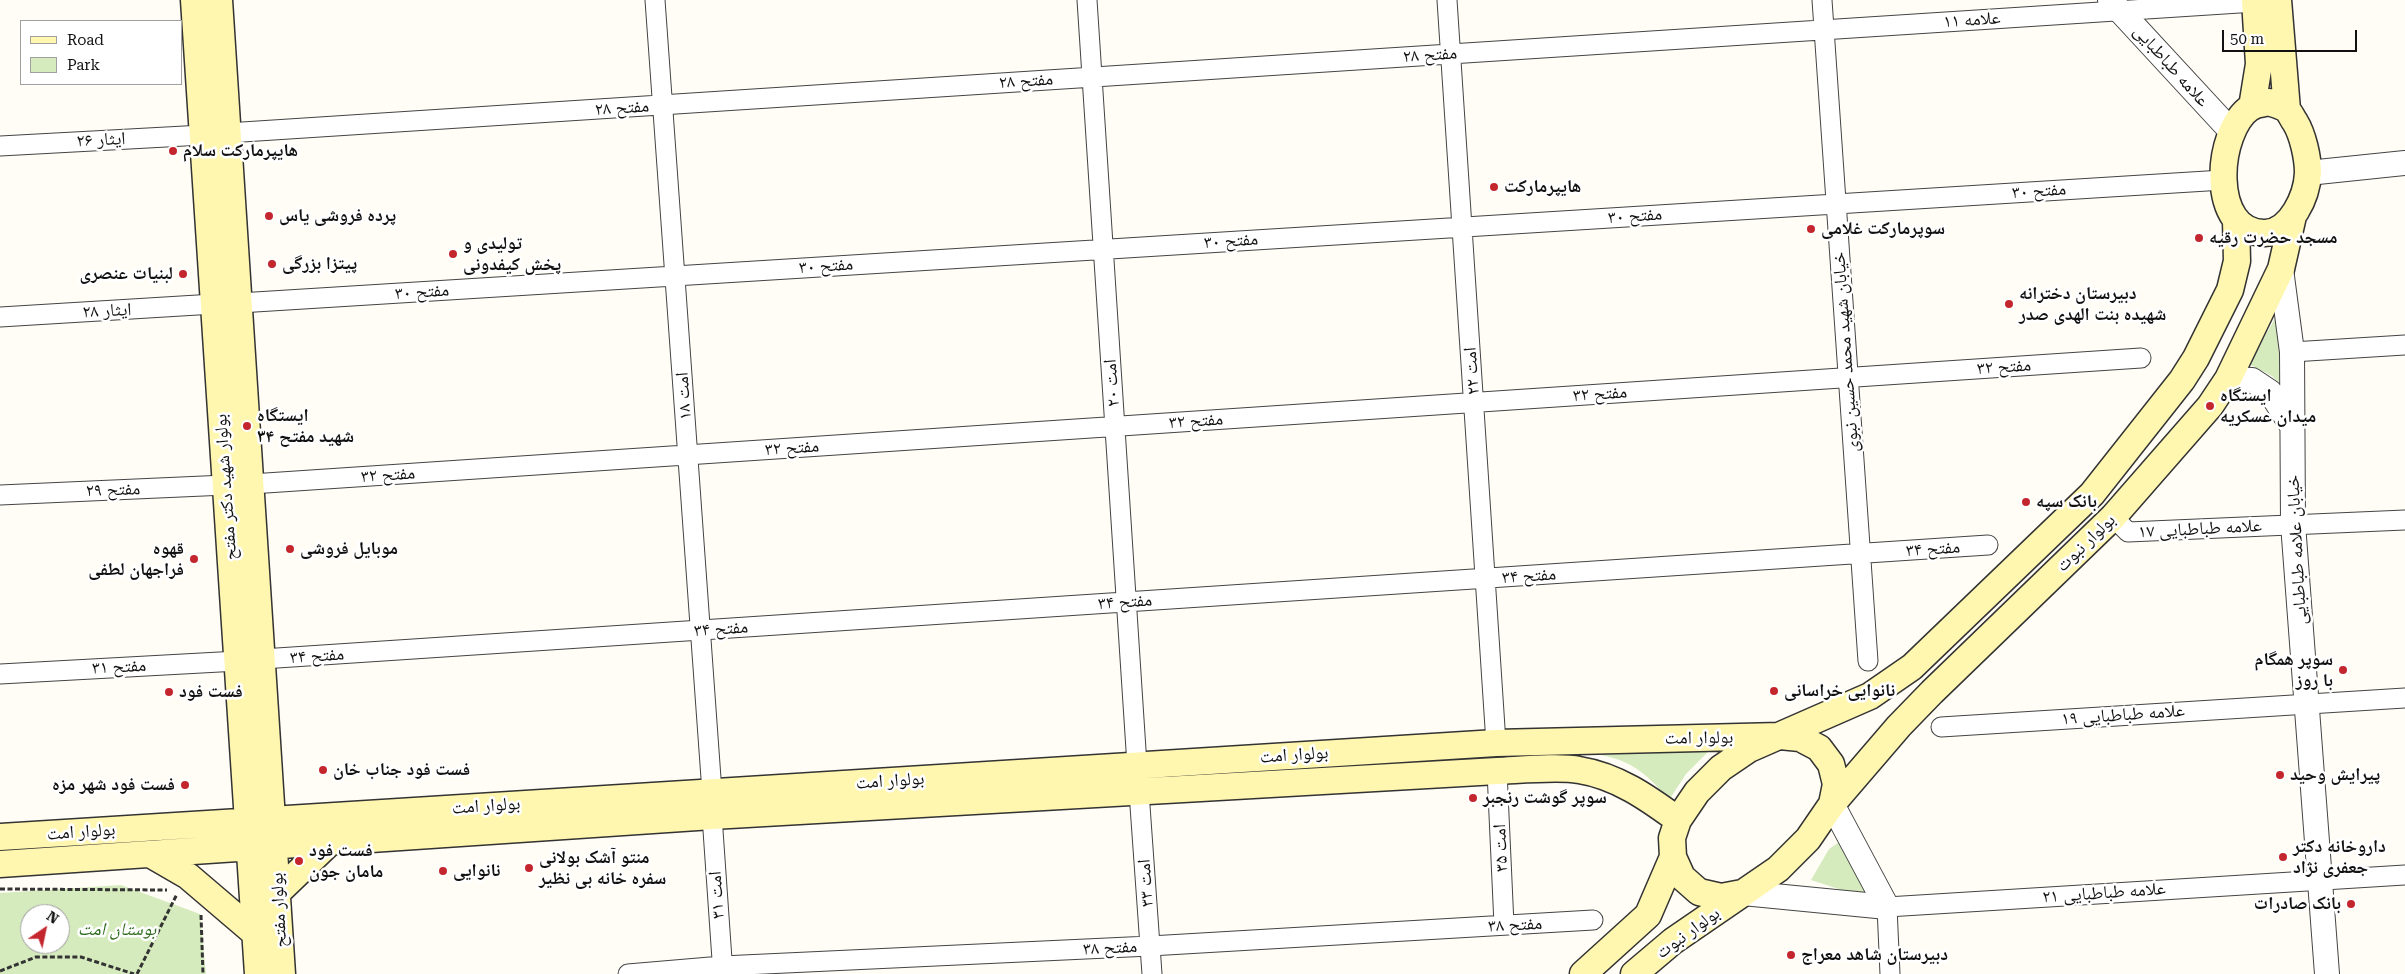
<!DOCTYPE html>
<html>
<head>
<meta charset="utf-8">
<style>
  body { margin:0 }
  #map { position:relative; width:2405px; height:974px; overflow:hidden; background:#fffdf5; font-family:"Roboto Serif",serif }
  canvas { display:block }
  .legend { position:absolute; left:20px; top:20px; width:162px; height:65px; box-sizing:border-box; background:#fff; border:1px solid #a0a0a0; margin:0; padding:6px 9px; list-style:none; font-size:15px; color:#111 }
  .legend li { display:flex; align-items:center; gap:10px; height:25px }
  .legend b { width:25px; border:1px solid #a0a0a0 }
  .north { position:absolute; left:20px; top:904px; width:50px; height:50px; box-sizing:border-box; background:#fff; border:1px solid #a0a0a0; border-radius:50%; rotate:34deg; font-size:14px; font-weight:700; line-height:20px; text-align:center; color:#111 }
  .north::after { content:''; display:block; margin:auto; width:18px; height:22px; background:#c4262e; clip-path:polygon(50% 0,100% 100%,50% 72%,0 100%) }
  .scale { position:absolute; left:2222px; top:30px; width:135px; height:22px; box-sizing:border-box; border:2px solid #111; border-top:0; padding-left:6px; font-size:15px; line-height:18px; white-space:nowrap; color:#111; -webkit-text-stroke:4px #fff; paint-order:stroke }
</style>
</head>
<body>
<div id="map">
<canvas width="2405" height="974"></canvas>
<ul class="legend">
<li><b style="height:6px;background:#fff6b0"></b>Road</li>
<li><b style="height:14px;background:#d5ebbd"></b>Park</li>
</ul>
<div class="north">N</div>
<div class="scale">50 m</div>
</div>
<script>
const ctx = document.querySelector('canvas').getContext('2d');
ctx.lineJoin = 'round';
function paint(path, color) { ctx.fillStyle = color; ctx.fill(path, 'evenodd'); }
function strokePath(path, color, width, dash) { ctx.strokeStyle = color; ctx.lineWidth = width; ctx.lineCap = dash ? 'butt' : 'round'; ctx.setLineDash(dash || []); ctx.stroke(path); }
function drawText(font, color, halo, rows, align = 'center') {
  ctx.font = font + ' "Roboto Serif","Noto Naskh Arabic",serif'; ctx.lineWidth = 5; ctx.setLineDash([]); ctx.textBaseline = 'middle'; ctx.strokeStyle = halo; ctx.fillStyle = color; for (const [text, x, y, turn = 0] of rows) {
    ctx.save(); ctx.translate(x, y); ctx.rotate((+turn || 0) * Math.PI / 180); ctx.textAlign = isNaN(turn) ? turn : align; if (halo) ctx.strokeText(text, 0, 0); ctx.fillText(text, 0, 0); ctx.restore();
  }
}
paint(new Path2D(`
  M2282,306L2290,394L2272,376L2249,364Z
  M1709,751L1686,774L1669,800C1649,776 1633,761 1601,755Z
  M1845,838L1875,898L1857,895L1811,880L1829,849Z
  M121,885L200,914L206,974H0V893ZM30,914H60V944H30Z`), '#d5ebbd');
const minor = new Path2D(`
  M655,0L712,792
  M1087,0L1137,765
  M1447,0L1496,743
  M1822,0L1868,661
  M227,133L2255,2
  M0,146L203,135
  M239,303L2223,180
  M0,317L214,304
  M2292,352L2405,345
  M251,484L2141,358
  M0,495L226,485
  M2113,517L2128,532L2405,520
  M262,659L1988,545
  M0,674L238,661
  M1941,727L2405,698
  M1497,771L1504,925
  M1139,792L1152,974
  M712,816L723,974
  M628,974L722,966L1150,946L1593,920
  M1890,974L1887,907L2405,875`);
const tertiary = new Path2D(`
  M2110,0L2232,132
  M2308,173L2405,163
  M2281,269L2292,352L2293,524L2327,974
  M2228,379L2252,380L2270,392L2292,426
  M1832,804L1887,907
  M1743,893L1887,907`);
const secondary = new Path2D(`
  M194,0L258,974
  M219,0L282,974
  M2278,0L2287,110
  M2269,102C2274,104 2282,106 2286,109C2290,112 2292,118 2295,122C2303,135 2308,158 2308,173C2307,196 2291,232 2265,233C2209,234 2215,131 2251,107C2255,104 2263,104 2269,102Z
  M2252,107L2259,64L2255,0
  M1832,804L1899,726L1932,692L2113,517L2210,406L2228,379L2281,269L2293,216
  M0,837L1496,743L1780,736L1800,738L1819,748L1831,764L1836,784L1832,804L1808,839L1778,869L1673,941L1634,974
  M150,854L188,876L256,934
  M0,864L712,816L1497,771C1520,770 1559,766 1579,770C1617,776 1648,798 1678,820
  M278,892L329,843
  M1742,893L1721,897L1699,892L1682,877L1673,857L1672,838L1678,820L1697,792L1721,768L1749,749L1870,696L1912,667L2092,494L2182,380L2196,358L2230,290L2237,261L2236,221
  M1583,974L1648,915L1673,857`);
strokePath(minor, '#444', 21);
strokePath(tertiary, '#444', 26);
strokePath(secondary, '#333', 29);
strokePath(new Path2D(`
  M0,889L167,890
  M201,915L203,974
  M0,971L36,957H81L134,974
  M137,974L177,894`), '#333', 3, [5, 2.5]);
strokePath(minor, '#fff', 19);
strokePath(tertiary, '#fff', 24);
strokePath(secondary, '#fff6b0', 26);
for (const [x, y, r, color] of [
  [173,151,5,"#c4262e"],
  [1494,187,5,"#c4262e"],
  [269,216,5,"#c4262e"],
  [1811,229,5,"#c4262e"],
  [2199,238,5,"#c4262e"],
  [453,254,5,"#c4262e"],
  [272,264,5,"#c4262e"],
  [183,274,5,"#c4262e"],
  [2009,304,5,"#c4262e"],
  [2210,406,5,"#c4262e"],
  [247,426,5,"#c4262e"],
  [2026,502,5,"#c4262e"],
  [290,549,5,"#c4262e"],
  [194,559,5,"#c4262e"],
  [2343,670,5,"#c4262e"],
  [1774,691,5,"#c4262e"],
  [169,692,5,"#c4262e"],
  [323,770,5,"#c4262e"],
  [2280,775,5,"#c4262e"],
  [185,785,5,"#c4262e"],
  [1473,798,5,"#c4262e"],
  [2283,857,5,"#c4262e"],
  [299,861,5,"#c4262e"],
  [529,868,5,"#c4262e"],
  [443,871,5,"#c4262e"],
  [2351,904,5,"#c4262e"],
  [1791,955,5,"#c4262e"]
]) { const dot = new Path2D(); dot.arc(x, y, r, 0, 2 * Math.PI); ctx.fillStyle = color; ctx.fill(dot); strokePath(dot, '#fff', 2); }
drawText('18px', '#111', '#fff', [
  ["علامه ۱۱",1972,20,-4],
  ["مفتح ۲۸",1430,55,-4],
  ["علامه طباطبایی",2171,66,48],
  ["مفتح ۲۸",1026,81,-4],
  ["مفتح ۲۸",622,108,-4],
  ["ایثار ۲۶",101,140,-3],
  ["مفتح ۳۰",2039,191,-4],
  ["مفتح ۳۰",1635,216,-4],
  ["مفتح ۳۰",1231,241,-4],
  ["مفتح ۳۰",826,266,-4],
  ["مفتح ۳۰",422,292,-4],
  ["ایثار ۲۸",107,311,-3],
  ["خیابان شهید محمد حسین نبوی",1846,352,-94],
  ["مفتح ۳۲",2004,367,-4],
  ["امت ۲۲",1472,371,-94],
  ["امت ۲۰",1112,383,-94],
  ["مفتح ۳۲",1600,394,-4],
  ["امت ۱۸",684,396,-94],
  ["مفتح ۳۲",1196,421,-4],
  ["مفتح ۳۲",792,448,-4],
  ["مفتح ۳۲",388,475,-4],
  ["بولوار شهید دکتر مفتح",226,487,-94],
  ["مفتح ۲۹",113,490,-2],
  ["علامه طباطبایی ۱۷",2200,529,-3],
  ["بولوار نبوت",2086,543,-44],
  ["مفتح ۳۴",1933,549,-4],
  ["خیابان علامه طباطبایی",2297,550,-93],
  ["مفتح ۳۴",1529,576,-4],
  ["مفتح ۳۴",1125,602,-4],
  ["مفتح ۳۴",721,629,-4],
  ["مفتح ۳۴",317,656,-4],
  ["مفتح ۳۱",119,667,-3],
  ["علامه طباطبایی ۱۹",2123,715,-4],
  ["بولوار امت",1699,738,-1],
  ["بولوار امت",1294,755,-4],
  ["بولوار امت",890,781,-4],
  ["بولوار امت",486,806,-4],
  ["بولوار امت",81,832,-4],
  ["امت ۳۵",1501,848,-93],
  ["امت ۳۳",1146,883,-94],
  ["علامه طباطبایی ۲۱",2104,893,-4],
  ["امت ۳۱",717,895,-94],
  ["بولوار مفتح",279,910,-93],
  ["مفتح ۳۸",1515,925,-3],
  ["بولوار نبوت",1688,933,-36],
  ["مفتح ۳۸",1110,948,-3]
]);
drawText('bold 18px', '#111', '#fff', [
  ["هایپرمارکت سلام",183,151],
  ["هایپرمارکت",1504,187],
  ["پرده فروشی یاس",279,216],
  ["سوپرمارکت غلامی",1821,229],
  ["مسجد حضرت رقیه",2209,238],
  ["تولیدی و",463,244],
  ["پخش کیفدونی",463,265],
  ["پیتزا بزرگی",282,264],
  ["لبنیات عنصری",173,274,"right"],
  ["دبیرستان دخترانه",2019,294],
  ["شهیده بنت الهدی صدر",2019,315],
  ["ایستگاه",2220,396],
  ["میدان عسکریه",2220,417],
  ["ایستگاه",257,416],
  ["شهید مفتح ۳۴",257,437],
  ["بانک سپه",2036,502],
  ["قهوه",184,549,"right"],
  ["فراجهان لطفی",184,570,"right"],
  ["موبایل فروشی",300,549],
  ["سوپر همگام",2333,660,"right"],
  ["با روز",2333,681,"right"],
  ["نانوایی خراسانی",1784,691],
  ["فست فود",179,692],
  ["فست فود جناب خان",333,770],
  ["پیرایش وحید",2290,775],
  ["فست فود شهر مزه",175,785,"right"],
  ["سوپر گوشت رنجبر",1483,798],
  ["داروخانه دکتر",2293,847],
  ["جعفری نژاد",2293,868],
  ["فست فود",309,851],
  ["مامان جون",309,872],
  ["منتو آشک بولانی",539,858],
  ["سفره خانه بی نظیر",539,879],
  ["نانوایی",453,871],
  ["بانک صادرات",2341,904,"right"],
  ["دبیرستان شاهد معراج",1801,955]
], 'left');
drawText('italic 18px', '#2f6b1f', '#fff', [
  ["بوستان امت",117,930]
]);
</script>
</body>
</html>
